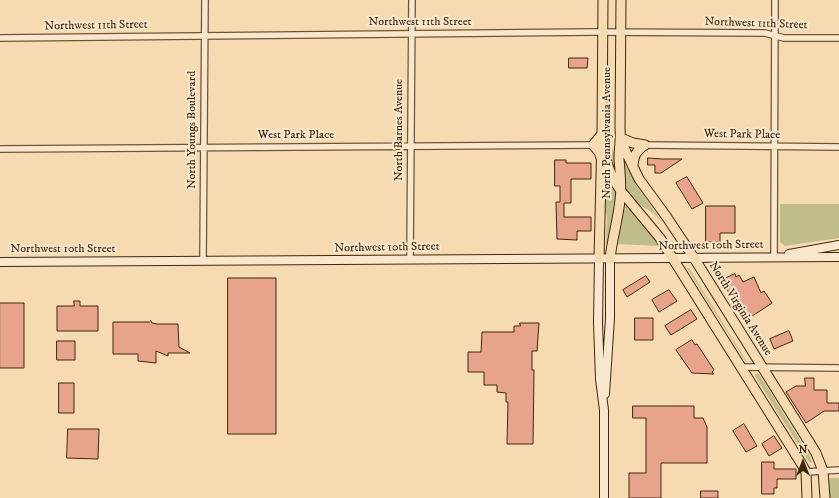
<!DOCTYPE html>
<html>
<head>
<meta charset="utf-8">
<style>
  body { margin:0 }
  #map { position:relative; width:839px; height:498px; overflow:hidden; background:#f5dab2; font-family:"IM FELL DW Pica",serif }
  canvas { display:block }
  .north { position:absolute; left:783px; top:442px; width:40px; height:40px; -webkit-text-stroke:3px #f8e7cd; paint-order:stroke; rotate:0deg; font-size:11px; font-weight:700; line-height:16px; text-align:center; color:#42280c }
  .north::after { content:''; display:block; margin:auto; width:14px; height:18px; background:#42280c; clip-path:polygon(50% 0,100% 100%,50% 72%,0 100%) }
</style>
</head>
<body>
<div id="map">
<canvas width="839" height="498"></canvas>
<div class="north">N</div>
</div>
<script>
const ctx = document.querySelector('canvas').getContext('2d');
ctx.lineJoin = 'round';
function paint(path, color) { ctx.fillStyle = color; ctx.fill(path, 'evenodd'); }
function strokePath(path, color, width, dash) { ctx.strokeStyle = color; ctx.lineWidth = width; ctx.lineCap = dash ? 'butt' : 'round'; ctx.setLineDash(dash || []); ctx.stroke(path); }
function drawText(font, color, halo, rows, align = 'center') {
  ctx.font = font + ' "IM FELL DW Pica",serif'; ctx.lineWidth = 4; ctx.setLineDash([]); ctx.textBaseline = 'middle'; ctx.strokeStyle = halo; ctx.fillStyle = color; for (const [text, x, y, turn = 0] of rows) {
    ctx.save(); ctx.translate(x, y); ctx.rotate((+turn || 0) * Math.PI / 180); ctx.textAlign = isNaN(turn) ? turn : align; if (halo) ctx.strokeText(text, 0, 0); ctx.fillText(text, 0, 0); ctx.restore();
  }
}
paint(new Path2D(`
  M610,40V139L615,157L617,178L612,165L609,145Z
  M623,160L637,186L675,241C668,231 661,218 650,211C641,205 633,204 626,192C623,185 624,168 623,160Z
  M605,173L618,193L607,244H606L607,217L604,205Z
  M624,203L661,246L616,244Z
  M780,204H839V238L785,246L780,242Z
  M687,268H689L747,362H746Z
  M755,374H759L811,458L812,463L809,462L755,376Z
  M830,478H839V498H829V482Z`), '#bfbe8a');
const building = new Path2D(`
  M569,58H588L587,68H569Z
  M648,158L663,159H682L661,173H655V165H648Z
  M555,160H566V163H591V179H571V203H564V217H591V231H577V240L557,239L556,202H560V186H555Z
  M687,177L703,203L692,209L676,183Z
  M706,206H735V233H720V242H706Z
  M735,274L736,277L739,275L743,282L754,277L761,293L764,291L772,303L746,320L733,300L722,280Z
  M646,276L650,282L627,297L623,290Z
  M228,278H276V434H228Z
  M669,290L677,301L659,312L652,300Z
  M74,301H80V306H98V331H57V306H74Z
  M0,303H24V368H0Z
  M691,310L697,319L671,335L665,326Z
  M635,318H653V340H635Z
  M151,321L152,323L157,324H178L179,347L190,353H168V356L156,351V363L138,361V354H113V322H149Z
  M520,323H539L537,351H532V370H534L533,444H507L508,402H506V393L497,392V385H484V372H468V352H481L482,332H514V326H520Z
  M789,331L793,341L774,349L770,339Z
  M692,340L695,345L697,344L714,370L712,372L714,374L692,373L676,350Z
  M57,341H75V360H57Z
  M805,378H814V390H827V403H839V411H824L806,423L786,392L796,386H805Z
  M59,383H74V413H59Z
  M633,406H694V418H703L707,427V463H661V498H629V473H646V418H633Z
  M744,424L757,446L746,452L733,431Z
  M68,429H99L98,459L67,458Z
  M774,436L782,448L769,456L762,444Z
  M762,462H774V469H796V479H777V488H774V494H762Z
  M701,491H718V498H701Z`);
paint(building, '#e7a38c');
strokePath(building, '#42280c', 1);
const minor = new Path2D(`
  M0,38L594,32L765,33L784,38H839
  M645,145L839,147
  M0,149L593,145
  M774,257L775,0
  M410,259L412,0
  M203,261L205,0
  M741,367L839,368
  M806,472L839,470`);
const secondary = new Path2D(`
  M789,254L839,245
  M599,259L598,323L600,379L604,410V498
  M0,262L839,257
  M605,394L610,318V259`);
const primary = new Path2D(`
  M621,138L626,152L639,179L666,216L694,258L816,453L823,471L825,498
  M621,138L633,143L645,145
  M602,150L613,179L621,191L660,238L801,463L806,472L807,498
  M601,158L599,152L593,145L602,134
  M633,166C634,155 636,151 645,145
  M599,259L602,134L603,0
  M610,259C612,239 618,220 620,200C622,186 620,173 619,159C619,149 621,139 620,128L621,0`);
strokePath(minor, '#6f5436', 8);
strokePath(secondary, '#42280c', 10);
strokePath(primary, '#42280c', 11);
strokePath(minor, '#f8e7cd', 5.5);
strokePath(secondary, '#f8e7cd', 8);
strokePath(primary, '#f5dab2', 9);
drawText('12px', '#42280c', '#f8e7cd', [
  ["Northwest 11th Street",420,23],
  ["Northwest 11th Street",756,24,2],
  ["Northwest 11th Street",96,26,-1],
  ["North Youngs Boulevard",193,130,-90],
  ["North Barnes Avenue",400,130,-90],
  ["North Pennsylvania Avenue",608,133,-90],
  ["West Park Place",742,135,1],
  ["West Park Place",296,136],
  ["Northwest 10th Street",711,246,-1],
  ["Northwest 10th Street",387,248,-1],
  ["Northwest 10th Street",63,250],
  ["North Virginia Avenue",740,309,58]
]);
</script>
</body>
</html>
